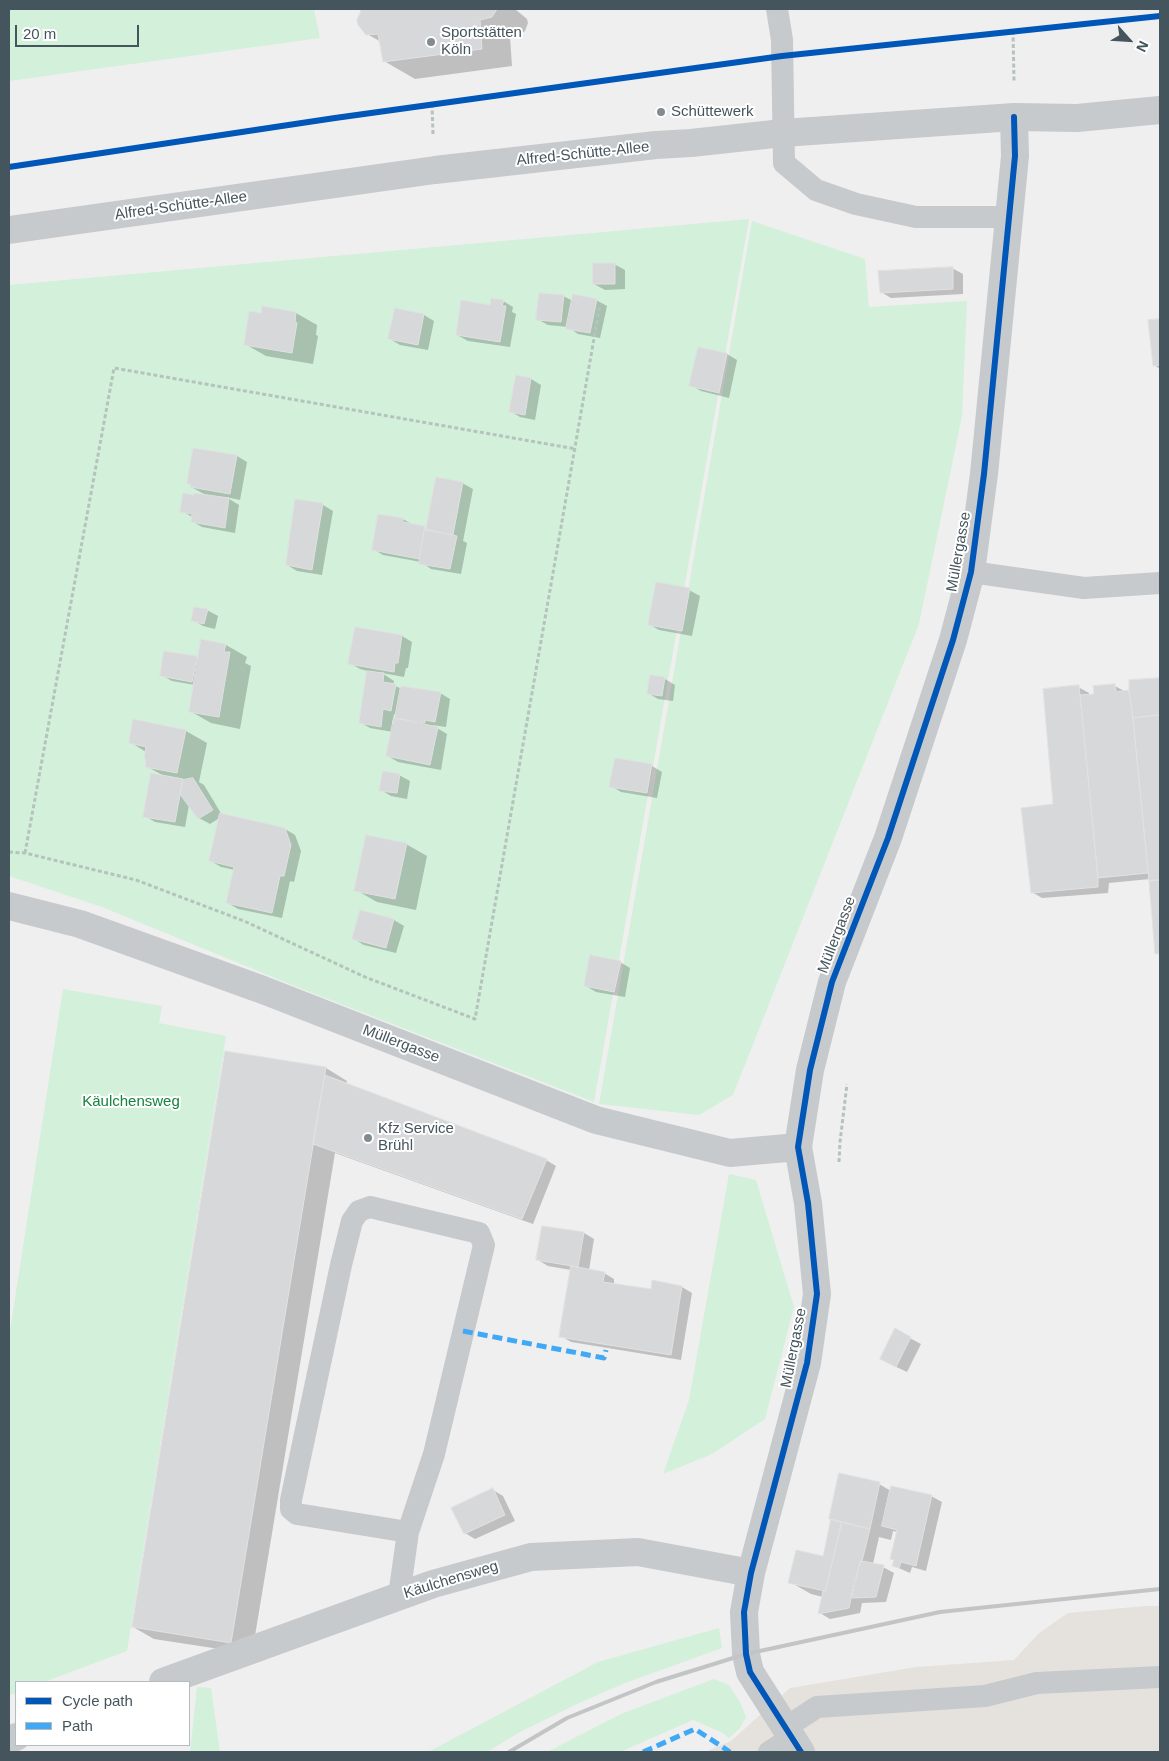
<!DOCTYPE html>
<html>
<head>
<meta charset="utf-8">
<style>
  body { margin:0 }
  #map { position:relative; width:1169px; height:1761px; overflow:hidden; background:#f0efef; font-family:Helvetica,sans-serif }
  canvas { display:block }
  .frame { position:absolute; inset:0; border:10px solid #45555d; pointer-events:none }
  .legend { position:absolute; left:15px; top:1681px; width:175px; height:65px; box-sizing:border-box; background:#fff; border:1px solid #b5bbbe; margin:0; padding:6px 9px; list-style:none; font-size:15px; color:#45555d }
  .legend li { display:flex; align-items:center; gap:10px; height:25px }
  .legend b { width:25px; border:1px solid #b5bbbe }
  .north { position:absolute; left:1104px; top:15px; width:50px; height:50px; -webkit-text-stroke:4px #fff; paint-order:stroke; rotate:116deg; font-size:14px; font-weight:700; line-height:20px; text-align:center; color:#45555d }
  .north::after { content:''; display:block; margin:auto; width:18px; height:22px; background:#45555d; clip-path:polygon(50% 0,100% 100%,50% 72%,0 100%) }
  .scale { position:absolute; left:15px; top:25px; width:124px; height:22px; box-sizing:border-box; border:2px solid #45555d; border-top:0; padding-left:6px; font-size:15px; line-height:18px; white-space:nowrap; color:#45555d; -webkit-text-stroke:4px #fff; paint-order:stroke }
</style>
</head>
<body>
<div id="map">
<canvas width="1169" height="1761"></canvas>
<div class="frame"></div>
<ul class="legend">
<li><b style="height:6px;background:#0057b8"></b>Cycle path</li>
<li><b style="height:6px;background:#3fa9f5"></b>Path</li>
</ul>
<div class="north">N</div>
<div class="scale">20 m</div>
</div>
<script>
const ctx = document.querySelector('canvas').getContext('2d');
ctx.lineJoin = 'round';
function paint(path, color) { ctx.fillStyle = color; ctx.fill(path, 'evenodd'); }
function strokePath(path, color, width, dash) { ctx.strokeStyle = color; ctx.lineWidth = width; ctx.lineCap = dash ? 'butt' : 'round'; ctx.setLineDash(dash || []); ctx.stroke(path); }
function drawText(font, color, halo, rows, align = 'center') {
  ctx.font = font + ' Helvetica,sans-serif'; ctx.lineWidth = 4; ctx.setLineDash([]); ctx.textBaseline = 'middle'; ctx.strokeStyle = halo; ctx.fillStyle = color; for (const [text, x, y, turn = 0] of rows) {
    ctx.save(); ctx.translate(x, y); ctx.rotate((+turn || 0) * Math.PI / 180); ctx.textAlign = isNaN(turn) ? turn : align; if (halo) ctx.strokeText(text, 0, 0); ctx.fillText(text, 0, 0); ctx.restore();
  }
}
paint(new Path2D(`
  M1145,1606H1160V1752H705L731,1741L790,1688L916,1667L1014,1660L1039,1633L1068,1613Z`), '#e5e2dd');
paint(new Path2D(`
  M9,9H314L320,38L9,81Z
  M749,219L594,1102L297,987L102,907L9,876V285Z
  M752,221L865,259L869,307L967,301L962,416L919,624L733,1095L699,1115L599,1104Z
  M63,989L162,1006L159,1023L226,1036L127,1651L44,1682H16V1693L9,1695V1337Z
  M729,1174L756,1180L794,1307L765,1419L712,1454L663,1474L689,1400Z
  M719,1628L722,1648L625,1683L577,1704L520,1732L487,1752H428L598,1662Z
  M714,1679L729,1685L740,1702L746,1717L740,1728L729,1738L723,1733L693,1720L620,1752H547L621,1714Z
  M197,1687L211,1688L220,1752H190Z`), '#d2f0da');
paint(new Path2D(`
  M360,9H515L527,19L528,23L525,31L519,36L510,37L512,66L415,79L384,61L381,42L367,34Z
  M614,264L625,270V289L605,290L594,284Z
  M952,268L963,274V294L891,298L881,292Z
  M563,296L573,301L596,300L607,306L600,338L578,334L568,327L548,325L537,319Z
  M503,301L513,307L512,312L516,314L510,347L468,341L457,335L491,306Z
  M263,308L296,313L317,325L316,335L318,336L313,364L266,356L245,344L262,314Z
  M396,309L424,315L434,321L428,350L400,345L390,339Z
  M1160,320V369L1154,365L1150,321Z
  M699,348L727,354L737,360L729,398L701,391L691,385Z
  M517,377L531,379L541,385L535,420L520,417L510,411Z
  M237,456L247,462L240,500L226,497L239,505L235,533L202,527L192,521V517L182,511L206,495L191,487L192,485L189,483Z
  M462,483L473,489L463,541L467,543L461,574L431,569L421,562L383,555L373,549L403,519L413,525L427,529Z
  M296,500L323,505L333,511L322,575L297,571L287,565Z
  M689,590L700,596L692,636L659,630L649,624Z
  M207,610L218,616L215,629L203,626L193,620Z
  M402,636L412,642L408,668H406L404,677L382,673L394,681L393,685L402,689L440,693L450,699L446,727L432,725L447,734L441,770L398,762L388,756L393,732L370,728L360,722L368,671L360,669L350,663ZM394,714L396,715L394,724H392Z
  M226,645L247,657L245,663L251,666L240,729L211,723L190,711L195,685L172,681L161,675L196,658L199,659Z
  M651,676L665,679L675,685L673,701L658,699L648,693Z
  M1160,679V955L1156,953L1150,879L1109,883L1108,893L1042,898L1032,892L1054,806L1078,687L1089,693V695H1095L1115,686L1126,692H1130V682Z
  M134,721L186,731L207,743L199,782L204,785L222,815L285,829L295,835L301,851L294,882L290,881L282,918L238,909L228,903L235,870L221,867L211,861L221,817L210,824L199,818L189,805L185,827L155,822L145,816L164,776L146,766V752L130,742Z
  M652,766L662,772L657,798L621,792L611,786Z
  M399,775L410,781L407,799L391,796L381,790Z
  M406,844L427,856L416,910L377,902L356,890Z
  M394,920L404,926L396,953L364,945L354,939Z
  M620,962L630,968L625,997L596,992L586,986Z
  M226,1052L326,1068L347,1081L346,1085L546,1160L556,1166L533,1224L335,1153L252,1654L154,1639L133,1627Z
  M543,1227L584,1233L594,1239L589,1270L604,1273L614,1279V1285L652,1291L682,1287L692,1293L681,1360L571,1342L561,1336L571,1270L548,1266L538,1260Z
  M895,1330L921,1344L907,1372L892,1365Z
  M879,1484L891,1491L931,1496L942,1502L926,1571L912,1567L910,1573L894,1566L895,1561L891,1559L898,1532L893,1531L891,1540L879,1537L873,1564L883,1567L894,1573L886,1602L862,1603L860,1613L830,1619L820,1613L823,1597L811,1594L790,1582L824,1557Z
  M493,1490L503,1496L515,1521L475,1539L465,1533Z`), '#0003');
const building = new Path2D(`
  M362,9H497L492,17L480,20L482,49L383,62L378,34L366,35L358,25L357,20Z
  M593,263H615V284H593Z
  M953,267V289L880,293L878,271Z
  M539,293L564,295L561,322L536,320Z
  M573,294L597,299L590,333L566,329Z
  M491,298L504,300L502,306H506L500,342L456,335L461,300L490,305Z
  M262,306L296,312L295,322L297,323L292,353L244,345L249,311L261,313Z
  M395,308L424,314L418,345L388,339Z
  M1160,319V365L1153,366L1148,320Z
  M698,347L727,353L719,393L689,386Z
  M516,375L531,378L525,415L509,412Z
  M193,448L237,455L230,494L190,487L191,484H187Z
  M436,477L463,482L453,535L426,530Z
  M183,493L194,495V493L229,498L225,528L191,522L192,514L180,512Z
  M295,499L323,503L312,570L286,565Z
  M378,514L403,518V522L425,526L419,559L372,550Z
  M425,529L457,536L450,569L419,564Z
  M656,582L690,588L682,631L648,625Z
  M194,607L208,609L204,624L191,621Z
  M355,627L402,635L398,663H395L394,672L348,664Z
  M201,639L226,644L224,652H230L219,717L189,712Z
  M164,651L197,656L192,682L160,676Z
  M367,671L384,673L383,682L396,684L391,711L383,709L381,727L359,723Z
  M650,675L665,677L662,696L647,694Z
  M1160,678V715L1134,718L1133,719L1129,690V680Z
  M1115,684L1116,692L1129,690L1133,719L1148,873L1098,878L1080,695L1094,694L1093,686Z
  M1079,685L1098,878V887L1031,893L1021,808L1053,804L1043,689Z
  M401,686L441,692L435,722L425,720V723L395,718Z
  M1160,715V880L1149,881L1133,719L1134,718Z
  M394,718L438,727L430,765L386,756Z
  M133,719L186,730L177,773L145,767L146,759H144L146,747L129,743Z
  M615,758L652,764L647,793L609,787Z
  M383,771L400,774L397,793L379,791Z
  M151,773L183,779L175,822L143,817Z
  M193,778L213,810L198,819L180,794L183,780Z
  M220,813L285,828L291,845L284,876H280L272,913L226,903L234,867L209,861Z
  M366,835L407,843L395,899L354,891Z
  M1160,880V953L1155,954L1149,881Z
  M360,910L394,919L386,948L352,939Z
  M590,955L621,961L614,992L584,986Z
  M225,1051L326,1067L231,1643L132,1627Z
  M325,1075L547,1159L522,1219L313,1144Z
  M542,1226L584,1232L578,1267L536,1260Z
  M571,1266L605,1272L603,1282L651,1289L652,1280L682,1286L671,1355L559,1337Z
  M895,1328L911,1337L896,1367L880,1359Z
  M839,1473L880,1482L870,1529L829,1519Z
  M891,1486L932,1495L916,1566L901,1562L899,1568L892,1566L894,1560L890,1559L897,1530L882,1526Z
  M493,1488L505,1515L464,1534L451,1508Z
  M831,1519L842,1522L825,1591L788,1583L796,1550L823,1556Z
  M842,1522L870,1529L862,1561H861L854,1583L849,1608L818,1614L823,1591H825Z
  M861,1561L884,1565L876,1597L852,1598Z`);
paint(building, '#d7d8d9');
strokePath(building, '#e1e1e2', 1);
strokePath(new Path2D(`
  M1013,31L1014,81
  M815,52L1160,16
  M432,104L433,135
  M9,167L335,118L750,61
  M9,852L25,853L136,880L244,921L365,977L475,1019L600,304
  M25,853L114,368L576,449
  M839,1162L840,1142L847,1084`), '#b5c3bd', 3, [4, 2.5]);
strokePath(new Path2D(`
  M777,9L782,40L784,163L816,190L856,204L916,217H1008
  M971,572L1084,588L1160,583
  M399,1596L408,1532L434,1454L484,1245L479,1233L370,1207L359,1211L352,1221L341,1265L291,1500V1509L297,1514L408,1532
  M785,1728L817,1707L985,1696L1037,1683L1160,1677
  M769,1752L791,1738`), '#c6cacc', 22);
strokePath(new Path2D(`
  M9,230L435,170L656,145L691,143L783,133L1014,117L1077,118L1160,110
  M9,906L80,924L263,990L596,1120L730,1153L798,1147
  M163,1682L433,1584L531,1557L638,1552L751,1573
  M9,1740L16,1737
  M801,1752L750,1672L746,1654L744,1612L751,1573L807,1363L817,1294L808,1203L798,1147L810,1070L832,982L888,838L953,640L971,572L984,474L1015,156L1014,117`), '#c6cacc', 28);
strokePath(new Path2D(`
  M509,1752L567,1718L656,1682L746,1654L940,1612L1160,1589`), '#c2c4c6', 4);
strokePath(new Path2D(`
  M463,1331L604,1358L606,1350
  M643,1752L695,1729L730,1752`), '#3fa9f5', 5, [10, 5]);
strokePath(new Path2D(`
  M9,167L335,118L782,56L1160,16
  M801,1752L750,1672L746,1654L744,1612L751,1573L807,1363L817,1294L808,1203L798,1147L810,1070L832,982L888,838L953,640L971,572L984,474L1015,156L1014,117`), '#0057b8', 6);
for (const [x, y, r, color] of [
  [431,42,5,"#818b90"],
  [661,112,5,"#818b90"],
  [368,1138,5,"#818b90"]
]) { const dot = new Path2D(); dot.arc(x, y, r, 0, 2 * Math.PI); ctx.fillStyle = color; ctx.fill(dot); strokePath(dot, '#fff', 2); }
drawText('15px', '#45555d', '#fff', [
  ["Sportstätten",441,33],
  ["Köln",441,50],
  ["Schüttewerk",671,112],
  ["Kfz Service",378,1129],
  ["Brühl",378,1146]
], 'left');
drawText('15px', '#45555d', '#fff', [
  ["Alfred-Schütte-Allee",583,154,-6],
  ["Alfred-Schütte-Allee",181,206,-8],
  ["Müllergasse",959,552,-80],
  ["Müllergasse",837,935,-69],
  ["Müllergasse",401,1044,21],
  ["Müllergasse",794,1348,-79],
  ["Käulchensweg",451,1580,-17]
]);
drawText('15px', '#12833d', '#fff', [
  ["Käulchensweg",131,1102]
]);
</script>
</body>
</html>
